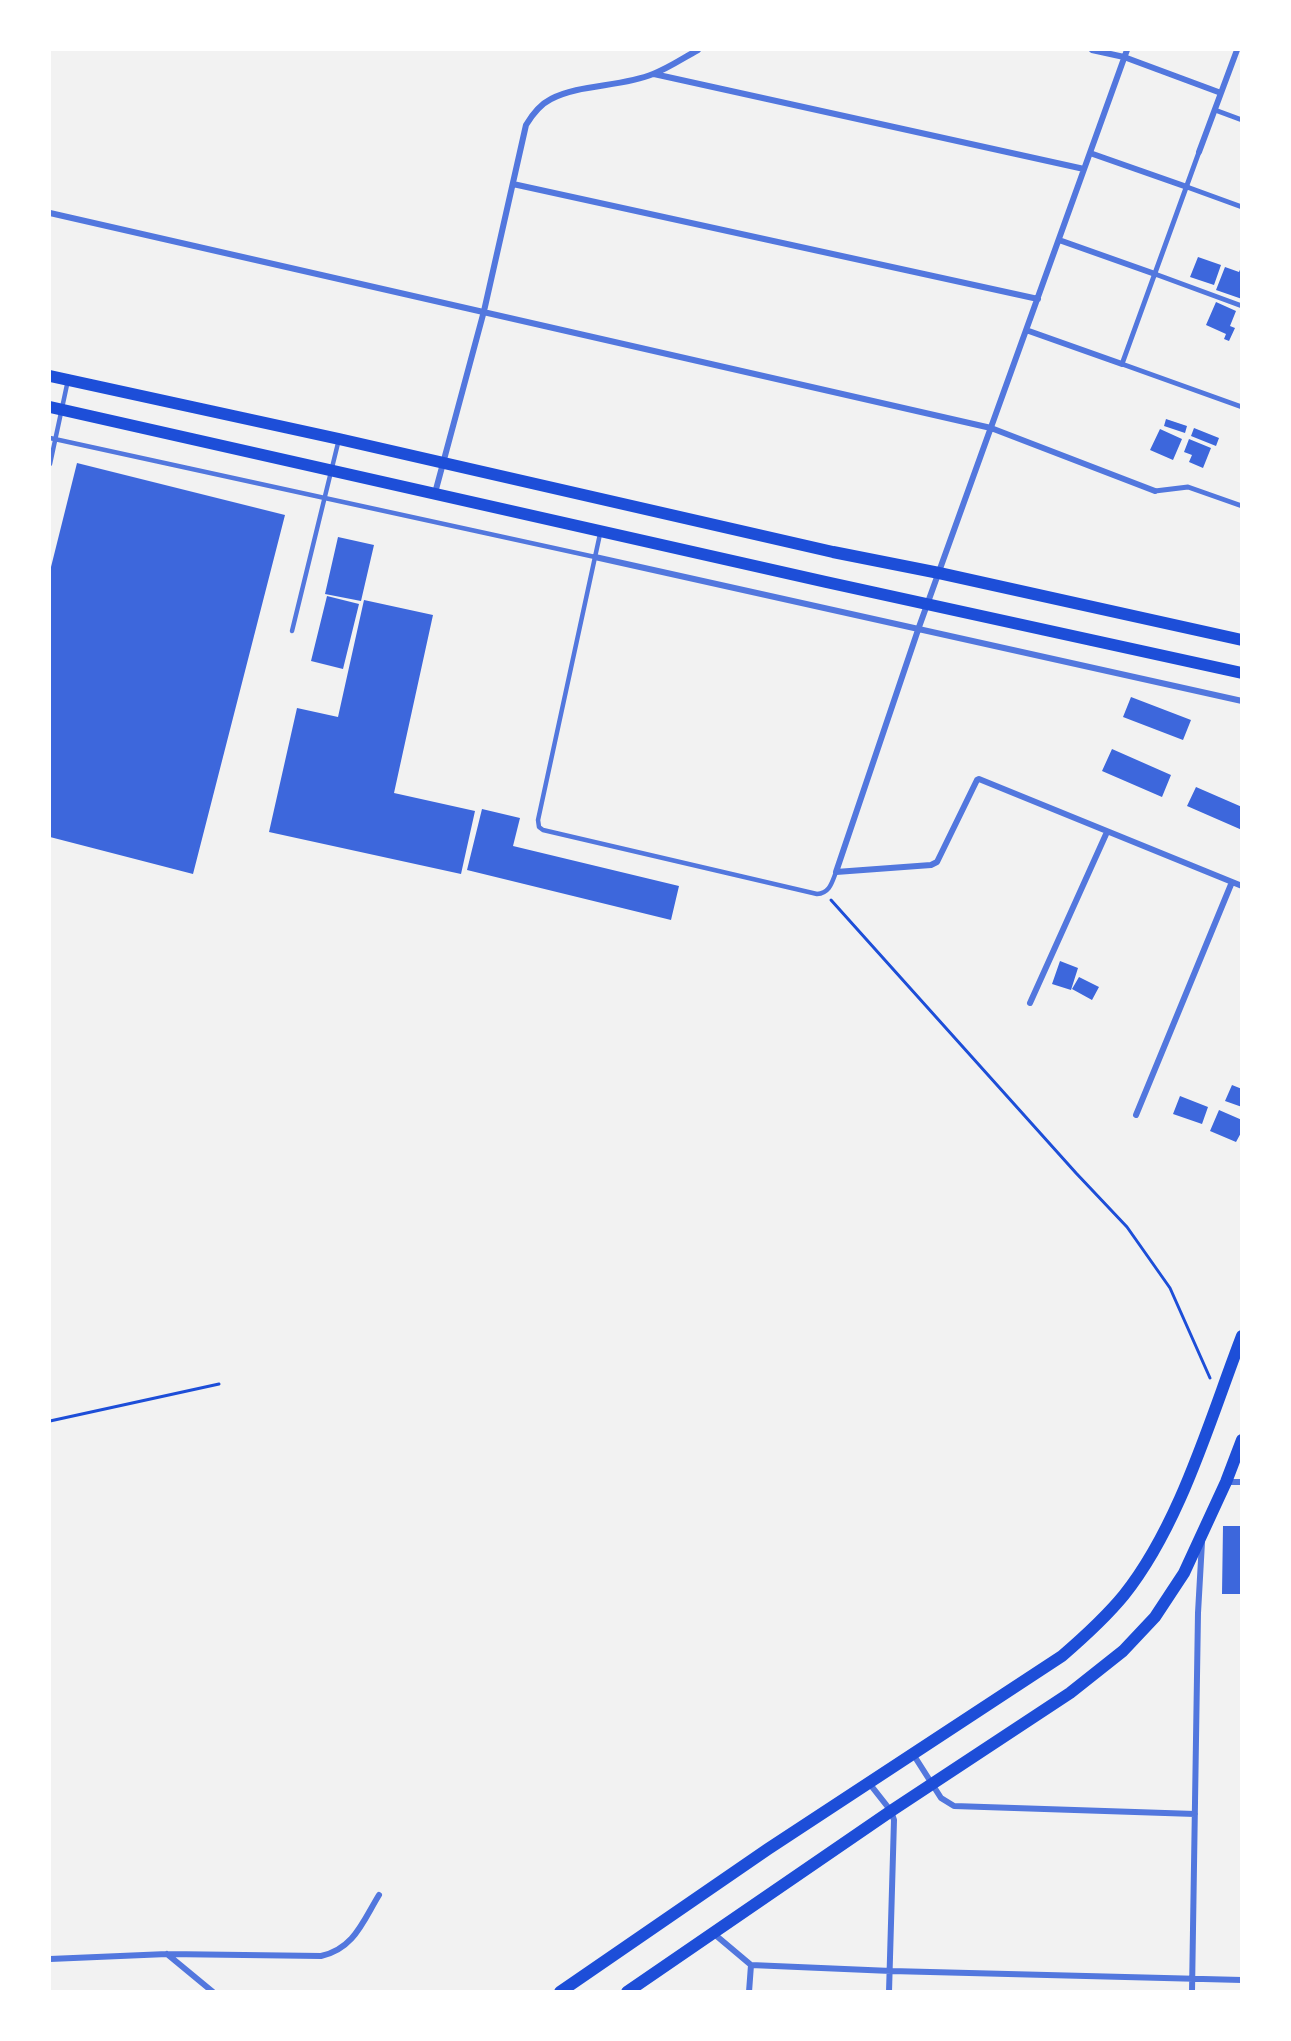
<!DOCTYPE html>
<html>
<head>
<meta charset="utf-8">
<style>
  body { margin:0 }
  #map { position:relative; width:1291px; height:2041px; overflow:hidden; background:#f2f2f2; font-family:Inter,sans-serif }
  canvas { display:block }
  .frame { position:absolute; inset:0; border:51px solid #fff; pointer-events:none }
</style>
</head>
<body>
<div id="map">
<canvas width="1291" height="2041"></canvas>
<div class="frame"></div>
</div>
<script>
const ctx = document.querySelector('canvas').getContext('2d');
ctx.lineJoin = 'round';
function paint(path, color) { ctx.fillStyle = color; ctx.fill(path, 'evenodd'); }
function strokePath(path, color, width, dash) { ctx.strokeStyle = color; ctx.lineWidth = width; ctx.lineCap = dash ? 'butt' : 'round'; ctx.setLineDash(dash || []); ctx.stroke(path); }
paint(new Path2D(`
  M1198,257L1221,265L1214,285L1190,277Z
  M1242,265V299L1216,290L1225,267L1239,272Z
  M1216,302L1236,311L1230,326L1235,328L1229,341L1224,339L1226,334L1206,325Z
  M1166,419L1187,426L1185,433L1164,426Z
  M1194,428L1219,438L1216,446L1191,436Z
  M1160,429L1182,439L1173,460L1150,450Z
  M1189,439L1211,448L1203,468L1189,462L1192,455L1184,452Z
  M77,463L285,515L193,874L50,837V571Z
  M338,537L374,545L361,601L325,594Z
  M327,596L359,604L343,669L311,661Z
  M364,600L433,615L394,793L475,811L461,874L269,832L297,708L338,717Z
  M1131,697L1191,720L1183,740L1123,717Z
  M1112,749L1171,775L1162,797L1102,771Z
  M1196,787L1242,807V830L1187,806Z
  M482,809L520,818L513,846L679,886L671,920L467,870Z
  M1060,961L1078,968L1071,990L1052,984Z
  M1079,977L1099,987L1092,1000L1072,989Z
  M1232,1085L1242,1089V1107L1225,1101Z
  M1180,1096L1208,1107L1202,1124L1173,1114Z
  M1219,1110L1242,1120V1131L1236,1142L1210,1131Z
  M1223,1526H1242V1594H1222Z`), '#3d67dc');
strokePath(new Path2D(`
  M831,900L1076,1173L1127,1227L1170,1288L1210,1378
  M50,1421L219,1384`), '#1d4ed8', 3);
strokePath(new Path2D(`
  M50,438L595,557
  M50,464L68,380
  M600,534L538,820L539,827L543,830L817,894C830,893 832,882 836,872
  M292,631L339,439`), '#5277de', 4.5);
strokePath(new Path2D(`
  M1215,110L1242,120
  M1199,152L1122,364L1242,407
  M1187,187L1242,207
  M1155,274L1242,306
  M1155,491L1188,487L1242,506`), '#5277de', 5);
strokePath(new Path2D(`
  M1092,50L1124,57L1221,93
  M1127,50L919,627L836,872L931,865L937,862L977,780L979,779L1242,886
  M654,74L1084,169
  M1199,152L1237,50
  M1090,153L1187,187
  M513,184L1038,299
  M50,213L991,428L1155,491
  M1059,240L1155,274
  M1026,330L1122,364
  M435,493L484,311L526,125C532,115 539,105 551,99C579,84 622,87 653,74C669,68 683,58 698,50
  M595,557L1242,701
  M1030,1003L1107,832
  M1136,1115L1232,882
  M1227,1482H1242
  M913,1754L941,1798L954,1806L1195,1814
  M869,1783L891,1811L894,1820L889,1992
  M713,1933L751,1965L891,1971L1242,1980
  M167,1954L213,1992
  M50,1959L167,1954L321,1956C354,1949 363,1921 379,1895
  M749,1992L751,1965
  M1192,1992L1198,1613L1202,1542`), '#5277de', 6);
strokePath(new Path2D(`
  M50,376L339,439L833,552L939,573L1242,640
  M50,407L826,582L1242,673
  M560,1992L768,1849L1062,1656C1084,1637 1106,1617 1124,1595C1180,1525 1210,1419 1242,1336
  M627,1992L891,1811L1070,1693L1123,1651L1155,1617L1184,1573L1226,1482L1242,1440`), '#1d4ed8', 12);
</script>
</body>
</html>
